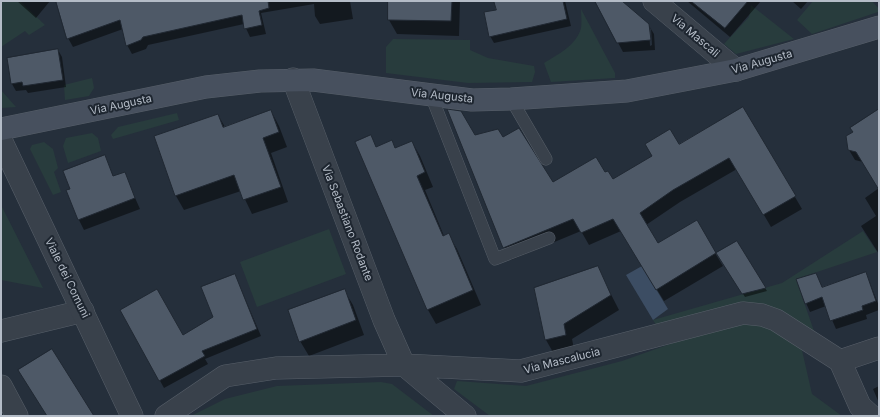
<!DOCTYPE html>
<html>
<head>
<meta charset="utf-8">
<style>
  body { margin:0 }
  #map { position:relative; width:880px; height:417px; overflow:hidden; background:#252f3b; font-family:Inter,sans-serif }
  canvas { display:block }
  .frame { position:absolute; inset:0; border:2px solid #b4bcc7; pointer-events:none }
</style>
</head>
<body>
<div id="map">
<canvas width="880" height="417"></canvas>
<div class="frame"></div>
</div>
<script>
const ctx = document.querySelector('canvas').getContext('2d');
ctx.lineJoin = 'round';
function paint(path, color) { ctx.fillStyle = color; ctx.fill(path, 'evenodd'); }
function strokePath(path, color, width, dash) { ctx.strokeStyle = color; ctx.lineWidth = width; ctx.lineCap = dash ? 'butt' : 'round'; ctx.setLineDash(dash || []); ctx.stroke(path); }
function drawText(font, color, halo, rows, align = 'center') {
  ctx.font = font + ' Inter,sans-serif'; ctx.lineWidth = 4; ctx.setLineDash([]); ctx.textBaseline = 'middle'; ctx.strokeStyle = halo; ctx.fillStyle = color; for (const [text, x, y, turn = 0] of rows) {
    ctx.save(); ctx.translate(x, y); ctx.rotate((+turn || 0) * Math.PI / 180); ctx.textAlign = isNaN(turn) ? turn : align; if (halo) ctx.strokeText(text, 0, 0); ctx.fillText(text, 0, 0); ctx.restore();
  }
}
paint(new Path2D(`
  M1,1H20L45,25L29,35L25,31L1,47Z
  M813,1H872L879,9L878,12L812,34L797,20Z
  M751,5L794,39L736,54L724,44L749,17Z
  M581,9L615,73V78L551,82L544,63C557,55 577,45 581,28C582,22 581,14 581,9Z
  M393,39L470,40V50L488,58L534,66L535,72L532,82L468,83L386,73V47Z
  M92,78L94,88L89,96L65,100L64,85Z
  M1,90L16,107L1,108Z
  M177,113L179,120L113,139L111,135L118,127Z
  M92,133L98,138L101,151L68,163L63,146L66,138Z
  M44,142L53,149L58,168L54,172L61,192L53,195L30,149L32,145Z
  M1,205L43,288L1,280Z
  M329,229L346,274L257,307L240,262Z
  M863,231L877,252L796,279L815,334L785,319L658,328L653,320L782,283Z
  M735,321H758L801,346L812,394L842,416H490L454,389L457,381L526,386L622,361Z
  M381,382L392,384L434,416H191L225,399L277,386Z`), '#283c3d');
paint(new Path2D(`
  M642,266L668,309L653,320L626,275Z`), '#3c4d63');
paint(new Path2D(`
  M17,1H50L36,18Z
  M57,1H350L353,19L320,24L315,16L314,4L261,13L266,34L250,37L244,24L148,45L146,49L132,54L127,45L123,29L73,47L68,38Z
  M390,1H460L459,36L397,34L389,20Z
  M495,1H565L571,26L494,43L490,36L497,10Z
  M596,1H620L648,24L654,34L655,50L623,52ZM649,28H651L652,45L650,46Z
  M687,1H761L730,37Z
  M792,1H808L801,9Z
  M58,50L62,57L66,87L28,93L26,90L16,91L12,84L8,58Z
  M743,108L802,209L771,227L737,169L680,202L646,225L658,244L696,222L723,266L664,301L621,231L589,245L581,231L511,260L504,247L474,136L503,139L553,184L605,174L613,180L679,146Z
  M271,111L279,126L287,147L271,153L288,202L252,214L241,191L184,210L176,196L155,137L218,115L225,127Z
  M879,122V254L861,226L876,216L865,198L879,188L863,162L855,160L849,150Z
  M370,137L377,148L392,142L396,149L412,142L420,156L433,187L425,190L444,236L448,234L457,249L481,305L436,324L428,310L356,143Z
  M104,156L114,177L124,173L140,209L84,230L79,220L71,189Z
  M736,243L767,291L745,297L718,254Z
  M597,267L619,310L572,339L574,349L554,354L546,340Z
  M866,273L879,306V310L866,315L867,319L836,329L826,306L810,312L806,303L816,274L823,288Z
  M235,275L261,336L205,359L208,364L164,388L121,310L183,336L214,318Z
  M344,290L353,305L364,335L309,356L300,341Z
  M879,386V403L873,389Z`), '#0007');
const building = new Path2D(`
  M56,1H268L269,8L259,11L262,25L244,29L242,15L143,37L141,40L126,46L120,20L67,39Z
  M388,1H452L451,21L388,20Z
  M494,1H563L567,19L489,37L484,12L496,10Z
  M595,1H622L649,24L651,40L617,43Z
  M691,1H748L725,28Z
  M58,49L63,80L23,86L22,82L11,84L7,58Z
  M743,107L796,196L763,215L729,158L673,190L640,213L658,243L697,220L716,253L656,290L613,219L581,233L573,219L503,248L447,109L461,111L475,135L498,129L503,137L519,128L553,182L596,157L605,172L608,171L613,179L652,156L645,144L670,129L679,144Z
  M879,109V190L856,152L848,150L846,136L853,132L850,128Z
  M271,110L279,132L263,138L281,187L243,200L234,175L175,196L154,136L218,114L223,127Z
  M371,135L376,147L392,140L395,148L412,141L425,172L417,176L443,236L449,233L473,290L427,310L355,142Z
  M105,155L113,176L125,172L135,198L78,220L66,190L70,189L63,171Z
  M737,241L766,288L742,294L716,253Z
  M598,266L611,295L564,324L566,335L545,340L534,288Z
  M866,272L876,301L862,306L863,310L830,321L822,297L805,304L796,279L816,273L822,287Z
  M235,274L257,329L202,351L205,356L159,381L120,310L157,289L183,335L213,317L201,287Z
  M345,289L356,320L299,342L288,310Z
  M52,349L74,384L94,416H47L18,370Z`);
paint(building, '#4e5967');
strokePath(building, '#202832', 1);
const service = new Path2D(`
  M431,95L495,259L549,238
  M511,99L546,159`);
const minor = new Path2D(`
  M654,1L736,70
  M293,79L384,320L404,365L465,416
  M1,331L83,311
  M840,361L860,406L871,416
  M840,361L879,348
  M1,386L17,416
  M166,416L225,376L276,368L404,365L521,371L743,313L762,315L776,320L840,361`);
const tertiary = new Path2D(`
  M1,140L132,416`);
const secondary = new Path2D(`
  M1,129L206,87L260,81L313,80L472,100L511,99L627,91L736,70L879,27`);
strokePath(service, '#575f69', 13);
strokePath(minor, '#575f69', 23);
strokePath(tertiary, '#575f69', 23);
strokePath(secondary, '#575f69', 23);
strokePath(service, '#39414b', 12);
strokePath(minor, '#39414b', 22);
strokePath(tertiary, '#39414b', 22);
strokePath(secondary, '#47505e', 22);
drawText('11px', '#b4bcc7', '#1e2630', [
  ["Via Mascali",695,36,40],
  ["Via Augusta",762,62,-16],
  ["Via Augusta",442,96,6],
  ["Via Augusta",121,105,-12],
  ["Via Sebastiano Rodante",347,223,69],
  ["Viale dei Comuni",67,278,64],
  ["Via Mascalucia",562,361,-14]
]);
</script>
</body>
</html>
